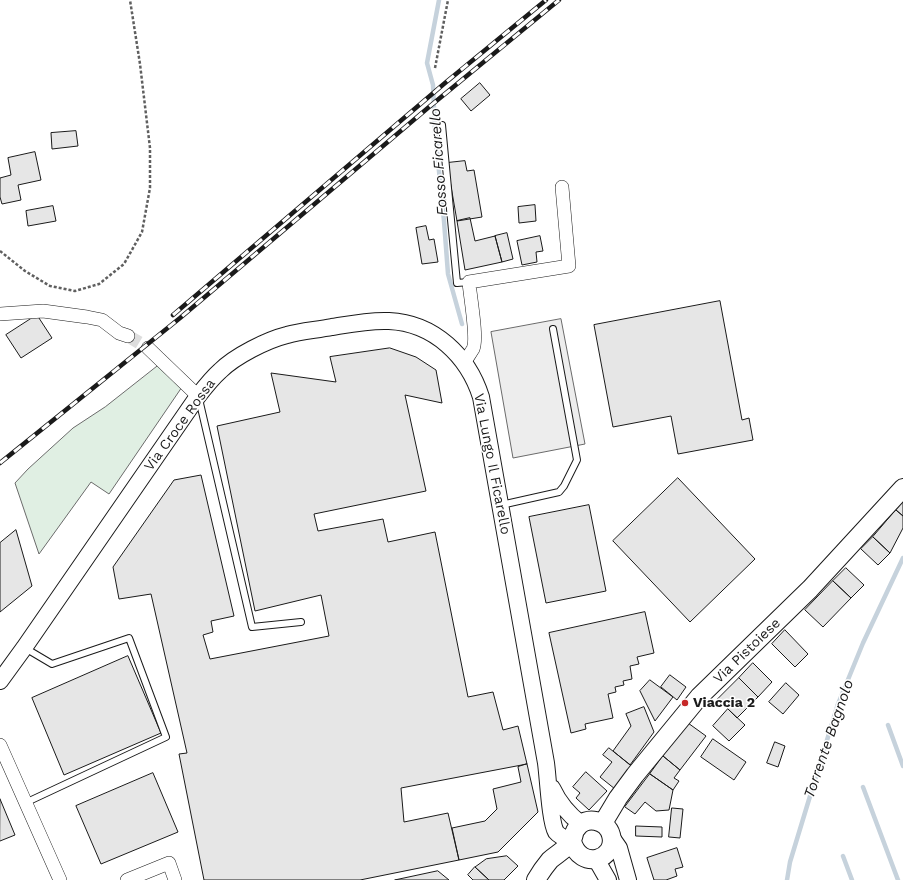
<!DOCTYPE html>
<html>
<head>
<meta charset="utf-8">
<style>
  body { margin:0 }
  canvas { display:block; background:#fff }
</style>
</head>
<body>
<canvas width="903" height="880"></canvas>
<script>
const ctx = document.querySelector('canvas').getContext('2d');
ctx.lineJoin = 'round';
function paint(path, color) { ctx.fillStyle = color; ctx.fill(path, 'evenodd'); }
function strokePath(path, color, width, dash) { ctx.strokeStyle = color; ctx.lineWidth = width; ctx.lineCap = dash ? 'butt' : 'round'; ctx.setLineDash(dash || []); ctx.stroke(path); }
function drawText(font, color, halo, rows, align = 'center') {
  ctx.font = font + ' "Work Sans",sans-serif'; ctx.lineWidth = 3; ctx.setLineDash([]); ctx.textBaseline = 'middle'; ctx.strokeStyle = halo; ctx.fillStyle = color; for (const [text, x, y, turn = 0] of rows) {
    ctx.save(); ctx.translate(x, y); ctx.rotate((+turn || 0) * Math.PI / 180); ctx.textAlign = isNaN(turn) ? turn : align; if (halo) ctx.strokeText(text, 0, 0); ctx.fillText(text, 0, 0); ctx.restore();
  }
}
const green = new Path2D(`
  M159,365L182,387L109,494L91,482L39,554L15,483L28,469L73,428L105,407Z`);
paint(green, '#e0efe3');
strokePath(green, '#6a6a6a', 1);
const parking = new Path2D(`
  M561,319L585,444L513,458L491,332Z`);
paint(parking, '#ededed');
strokePath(parking, '#6a6a6a', 1);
strokePath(new Path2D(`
  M439,0L427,63L433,85L435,131L444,221L448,274L462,324
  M888,725L903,766
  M863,787L898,880
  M843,856L852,880
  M787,880L790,862L838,704L863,643L903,558`), '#c6d2dc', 4.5);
const building = new Path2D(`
  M480,83L490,95L471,111L461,99Z
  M76,131L78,146L52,149L51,133Z
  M35,152L41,180L18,185L21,200L2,204L0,197V178L11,175L8,158Z
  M465,161L467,171L474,170L482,217L457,221L447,163Z
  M535,205L536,221L519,223L518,207Z
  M53,206L56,221L28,226L26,211Z
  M470,218L475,241L495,236L502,262L465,270L457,221Z
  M426,226L429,240L434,239L438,262L422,264L416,228Z
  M507,233L513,259L502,262L495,236Z
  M540,236L543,251L536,252L537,262L522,265L517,241Z
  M720,301L742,420L749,418L753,440L678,454L671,416L613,427L594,325Z
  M37,315L52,338L21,358L6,335Z
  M390,348L416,357L436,370L442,403L405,395L426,491L314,514L318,531L383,519L388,542L435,532L468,697L493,692L503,730L518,726L527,764L401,788L404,822L448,813L459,860L360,880H204L179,754L187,753L151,594L119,599L113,567L174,480L201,475L234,616L211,621L213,632L203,635L210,659L329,636L321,595L255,611L217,426L280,412L271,373L336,382L330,357Z
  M678,478L755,559L690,622L613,541Z
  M903,502V516L896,510Z
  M589,505L606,591L546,603L529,517Z
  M896,510L903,516V528L890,553L873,537Z
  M16,530L32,586L0,612V543Z
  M873,537L890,553L878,565L861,549Z
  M846,568L864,585L851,598L833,581Z
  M833,581L851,598L823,627L805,610Z
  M645,612L654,653L637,657L639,664L630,666L632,679L623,681L624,685L615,687L616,692L608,694L613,718L585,724L586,729L571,733L549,633Z
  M785,630L808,654L795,667L772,644Z
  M128,656L161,733L64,775L32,698Z
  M753,663L772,682L758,697L739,678Z
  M670,675L686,687L677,700L661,687Z
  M739,678L758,697L737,718L718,699Z
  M650,680L673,697L655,721L640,691Z
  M786,683L799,695L783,714L769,702Z
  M644,707L654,732L630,765L613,751L631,726L626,714Z
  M728,709L745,725L729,741L713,726Z
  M688,723L706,736L680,770L663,756Z
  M713,739L746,762L734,780L701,757Z
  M775,742L785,746L778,767L767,763Z
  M609,748L633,767L615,789L600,777L612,762L603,755Z
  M663,756L680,770L674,778L679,781L673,790L650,774Z
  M527,764L538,812L498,852L459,860L452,828L485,821L497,809L493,789L521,782L518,767Z
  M586,772L607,791L589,810L576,798L580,793L573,787Z
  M153,773L178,832L101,864L76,806Z
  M650,774L673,790L669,810L656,811L645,802L635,814L625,807Z
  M0,799L15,835L0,841Z
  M672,808L683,809L680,838L669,837Z
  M636,826L662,827V837L636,836Z
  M677,848L683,867L675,869L677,876L666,880H654L647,858Z
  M507,856L518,866L504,880H489L475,867L486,859Z
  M475,867L489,880H473L468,875Z
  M438,871L449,880H395Z`);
paint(building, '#e6e6e6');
strokePath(building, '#1a1a1a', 1);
strokePath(new Path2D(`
  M128,336L148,348`), '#ddd', 13, [13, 6]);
const service = new Path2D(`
  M442,125L457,283L469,282
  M199,399L252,627L301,622
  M501,505L559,492L564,486L577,460L553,329
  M25,803L166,737L129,638L52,664L25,648`);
const minor = new Path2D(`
  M0,314L43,311L87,317L102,320L119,333L128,336
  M148,348L198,396
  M464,363C467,358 470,354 473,349C478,339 470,296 469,282L569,266L562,187
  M0,745L60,880
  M127,880L169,863L175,880`);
const tertiary = new Path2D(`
  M0,681L24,648L198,396C205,387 212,378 220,371C235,356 267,340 287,335C301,331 317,330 332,327C350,324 370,320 389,321C434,323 468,356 481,397L546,763C548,777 550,822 556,832C560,837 567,839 572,841
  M552,788C559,803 568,814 581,824
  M612,838L619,848L628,880
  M596,859L608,880`);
const secondary = new Path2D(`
  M603,823L618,798L635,775L699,697L810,589L903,488
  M536,880C540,873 545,866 550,860C557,854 566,849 571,842C574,838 573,832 577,828C586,815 607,820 611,835C618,859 580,872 572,841`);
strokePath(service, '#1a1a1a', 8);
strokePath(minor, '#1a1a1a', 14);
strokePath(tertiary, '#1a1a1a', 18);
strokePath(secondary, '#1a1a1a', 20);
strokePath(new Path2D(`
  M435,68L448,0
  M0,251L25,271L50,286L75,291L99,284L124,264L142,232L150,188V148L140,64L130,0`), '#5f5f5f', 2.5, [3, 2]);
strokePath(service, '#fff', 6);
strokePath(minor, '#fff', 13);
strokePath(tertiary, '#fff', 16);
strokePath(secondary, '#fff', 18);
const rail = new Path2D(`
  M173,315L445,83L546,0
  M0,463L180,318L429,107L559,0`);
strokePath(rail, '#1a1a1a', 4.5);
strokePath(rail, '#fff', 3, [9]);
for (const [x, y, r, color] of [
  [685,703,4,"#c62828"]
]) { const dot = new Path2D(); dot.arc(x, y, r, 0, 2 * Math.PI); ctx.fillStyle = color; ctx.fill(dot); strokePath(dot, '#fff', 1.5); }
drawText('14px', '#1a1a1a', '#fff', [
  ["Via Croce Rossa",180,425,-54],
  ["Via Lungo Il Ficarello",492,464,79],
  ["Via Pistoiese",747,651,-44]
]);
drawText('bold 14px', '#1a1a1a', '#fff', [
  ["Viaccia 2",693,703]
], 'left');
drawText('italic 15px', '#1a1a1a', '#fff', [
  ["Fosso Ficarello",439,162,-94],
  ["Torrente Bagnolo",829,739,-71]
]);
</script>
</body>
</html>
